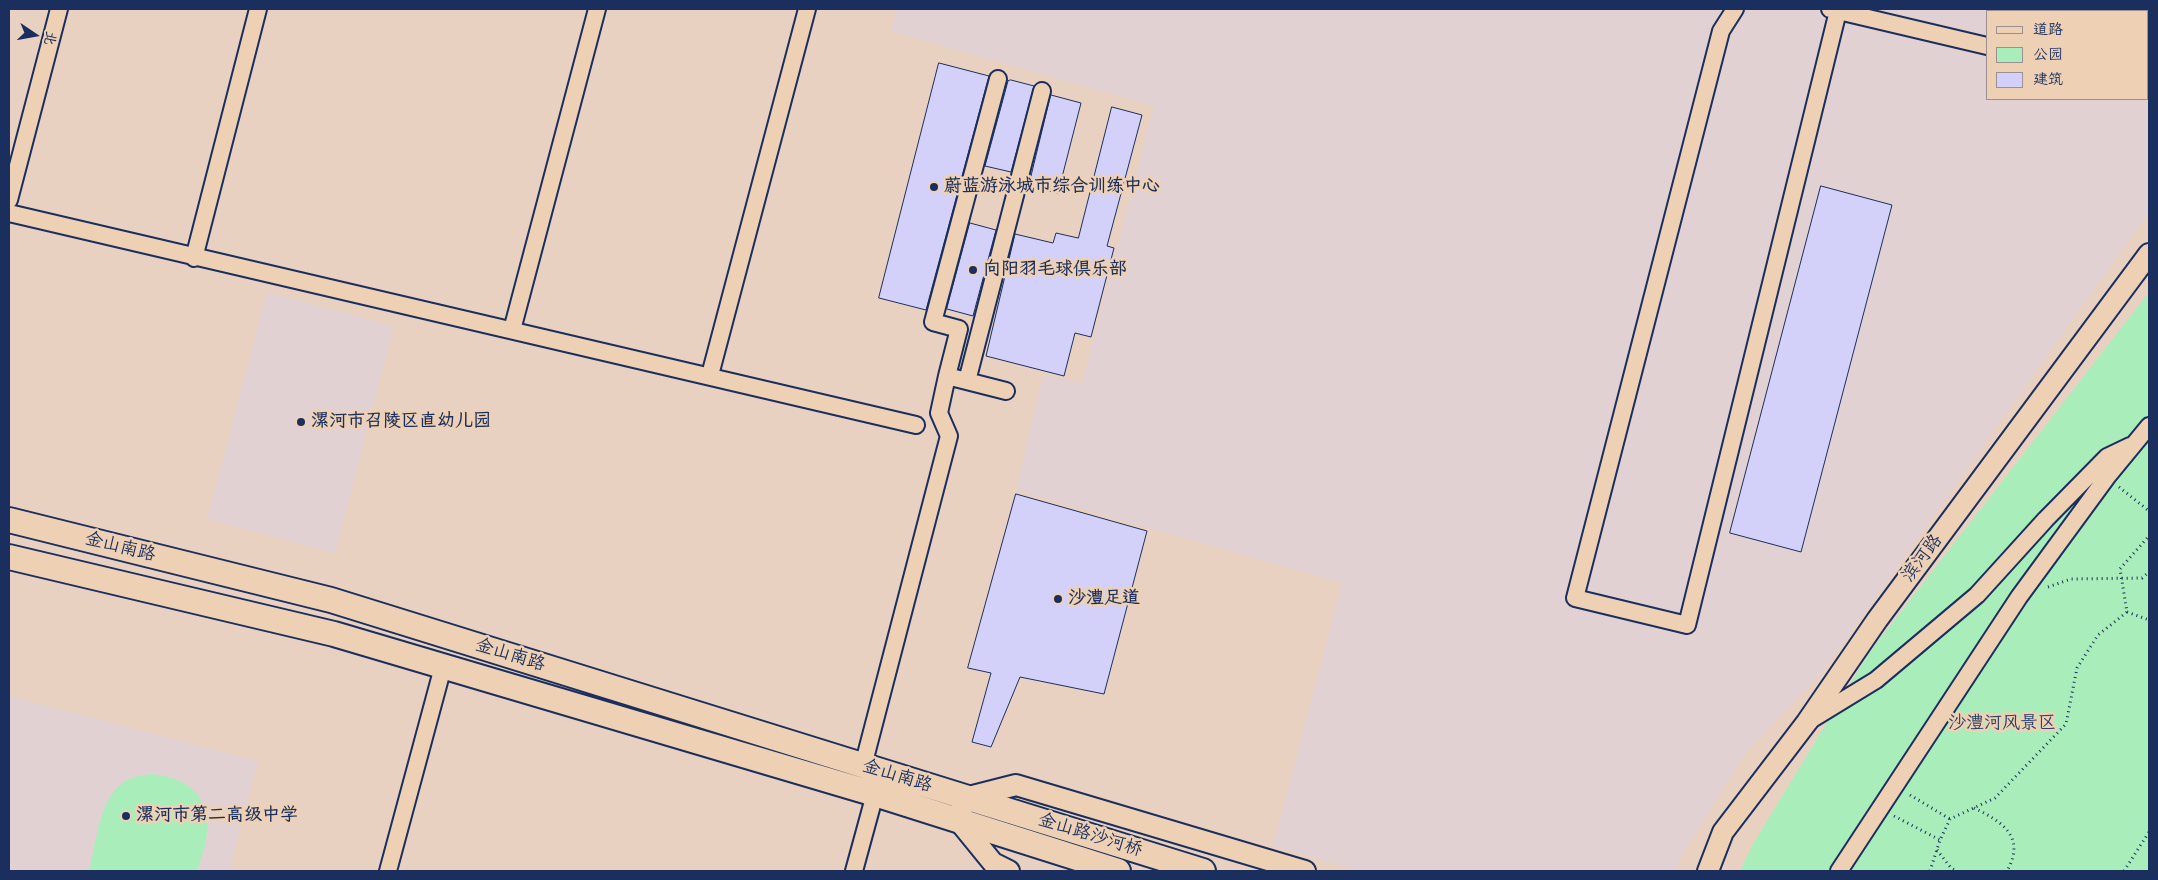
<!DOCTYPE html>
<html>
<head>
<meta charset="utf-8">
<style>
  body { margin:0 }
  #map { position:relative; width:2158px; height:880px; overflow:hidden; background:#e9d1c2; font-family:Mynerve,"LXGW WenKai TC",sans-serif }
  canvas { display:block }
  .frame { position:absolute; inset:0; border:10px solid #1b2f5e; pointer-events:none }
  .legend { position:absolute; left:1986px; top:10px; width:162px; height:90px; box-sizing:border-box; background:#eed1b4; border:1px solid #9a9092; margin:0; padding:6px 9px; list-style:none; font-size:15px; color:#1b2f5e }
  .legend li { display:flex; align-items:center; gap:10px; height:25px }
  .legend b { width:25px; border:1px solid #9a9092 }
  .north { position:absolute; left:10px; top:10px; width:50px; height:50px; -webkit-text-stroke:4px #eed1b4; paint-order:stroke; rotate:102deg; font-size:14px; font-weight:700; line-height:20px; text-align:center; color:#1b2f5e }
  .north::after { content:''; display:block; margin:auto; width:18px; height:22px; background:#1b2f5e; clip-path:polygon(50% 0,100% 100%,50% 72%,0 100%) }
</style>
</head>
<body>
<div id="map">
<canvas width="2158" height="880"></canvas>
<div class="frame"></div>
<ul class="legend">
<li><b style="height:6px;background:#eed1b4"></b>道路</li>
<li><b style="height:14px;background:#a9eeba"></b>公园</li>
<li><b style="height:14px;background:#d3d1fa"></b>建筑</li>
</ul>
<div class="north">北</div>
</div>
<script>
const ctx = document.querySelector('canvas').getContext('2d');
ctx.lineJoin = 'round';
function paint(path, color) { ctx.fillStyle = color; ctx.fill(path, 'evenodd'); }
function strokePath(path, color, width, dash) { ctx.strokeStyle = color; ctx.lineWidth = width; ctx.lineCap = dash ? 'butt' : 'round'; ctx.setLineDash(dash || []); ctx.stroke(path); }
function drawText(font, color, halo, rows, align = 'center') {
  ctx.font = font + ' Mynerve,"LXGW WenKai TC",sans-serif'; ctx.lineWidth = 5; ctx.setLineDash([]); ctx.textBaseline = 'middle'; ctx.strokeStyle = halo; ctx.fillStyle = color; for (const [text, x, y, turn = 0] of rows) {
    ctx.save(); ctx.translate(x, y); ctx.rotate((+turn || 0) * Math.PI / 180); ctx.textAlign = isNaN(turn) ? turn : align; if (halo) ctx.strokeText(text, 0, 0); ctx.fillText(text, 0, 0); ctx.restore();
  }
}
paint(new Path2D(`
  M897,9H2149V212L1823,672L1747,751L1684,851L1675,871H1361L1273,846L1342,583L1016,490L1043,375L1082,383L1154,106L891,31ZM1987,11H2147V99H1987Z
  M267,292L394,326L335,553L207,519Z
  M9,696L258,761L229,871H9Z`), '#e2d1d3');
paint(new Path2D(`
  M2149,292V871H1740L1753,844L1869,653Z
  M150,774C186,777 210,794 207,833C206,846 201,859 197,871H89C96,843 99,796 127,780C134,776 143,776 150,774Z`), '#a9eeba');
const building = new Path2D(`
  M939,63L989,76L926,310L879,298Z
  M1011,80L1034,86L1011,172L985,166L1008,81Z
  M1051,95L1081,103L1058,193L1029,186Z
  M1112,107L1142,115L1107,246L1114,248L1091,337L1075,333L1064,376L986,356L1015,234L1053,243L1056,233L1078,238Z
  M1821,186L1892,205L1801,552L1730,533Z
  M970,223L996,230L973,316L947,309Z
  M1016,494L1147,531L1104,694L1020,677L991,747L972,742L991,673L968,668Z`);
paint(building, '#d3d1fa');
strokePath(building, '#1b2f5e', 1);
const minor = new Path2D(`
  M1735,9L1721,31L1575,598L1687,625L1838,11
  M1830,9L1987,46
  M2147,62H2149
  M9,200L59,9
  M9,213L916,425
  M194,258L258,9
  M512,330L597,9
  M710,375L807,9
  M947,376L959,329L933,322L998,79
  M967,381L1042,91
  M1809,721L1876,680L1977,595L2046,519L2107,457L2130,446
  M863,766L949,436L939,413L947,376L1006,391
  M388,871L443,667
  M854,871L875,794
  M1839,871L2019,597L2107,477L2149,426`);
const tertiary = new Path2D(`
  M1009,871L993,863L958,820L965,798L1016,785L1305,871
  M1708,871L1723,832L1807,722L1877,620L2149,254`);
const secondary = new Path2D(`
  M9,520L331,600L1203,871
  M9,557L334,634L875,794L1118,871`);
strokePath(minor, '#1b2f5e', 20);
strokePath(tertiary, '#1b2f5e', 24);
strokePath(secondary, '#1b2f5e', 28);
strokePath(new Path2D(`
  M2119,487L2149,511
  M2048,587L2071,579L2142,578L2149,572
  M2127,612L2149,620
  M1910,795L1950,819
  M1974,808C2003,822 2026,837 2007,871
  M1894,816L1940,840
  M1937,850L1951,868L1957,871
  M1930,871L1940,840L1950,819L1995,798L2066,724L2077,668L2098,635L2127,612L2120,569L2149,536
  M2124,871L2149,832`), '#1b2f5e', 3, [1, 4]);
strokePath(minor, '#eed1b4', 16);
strokePath(tertiary, '#eed1b4', 20);
strokePath(secondary, '#eed1b4', 24);
for (const [x, y, r, color] of [
  [934,187,5,"#1b2f5e"],
  [973,270,5,"#1b2f5e"],
  [301,422,5,"#1b2f5e"],
  [1058,599,5,"#1b2f5e"],
  [126,816,5,"#1b2f5e"]
]) { const dot = new Path2D(); dot.arc(x, y, r, 0, 2 * Math.PI); ctx.fillStyle = color; ctx.fill(dot); strokePath(dot, '#eed1b4', 2); }
drawText('bold 18px', '#1b2f5e', '#eed1b4', [
  ["蔚蓝游泳城市综合训练中心",944,187],
  ["向阳羽毛球俱乐部",983,270],
  ["漯河市召陵区直幼儿园",311,422],
  ["沙澧足道",1068,599],
  ["漯河市第二高级中学",136,816]
], 'left');
drawText('18px', '#1b2f5e', '#eed1b4', [
  ["金山南路",120,548,14],
  ["滨河路",1923,559,-53],
  ["金山南路",510,656,17],
  ["金山南路",897,777,17],
  ["金山路沙河桥",1090,836,17]
]);
drawText('18px', '#294267', '#eed1b4', [
  ["沙澧河风景区",2002,724]
]);
</script>
</body>
</html>
